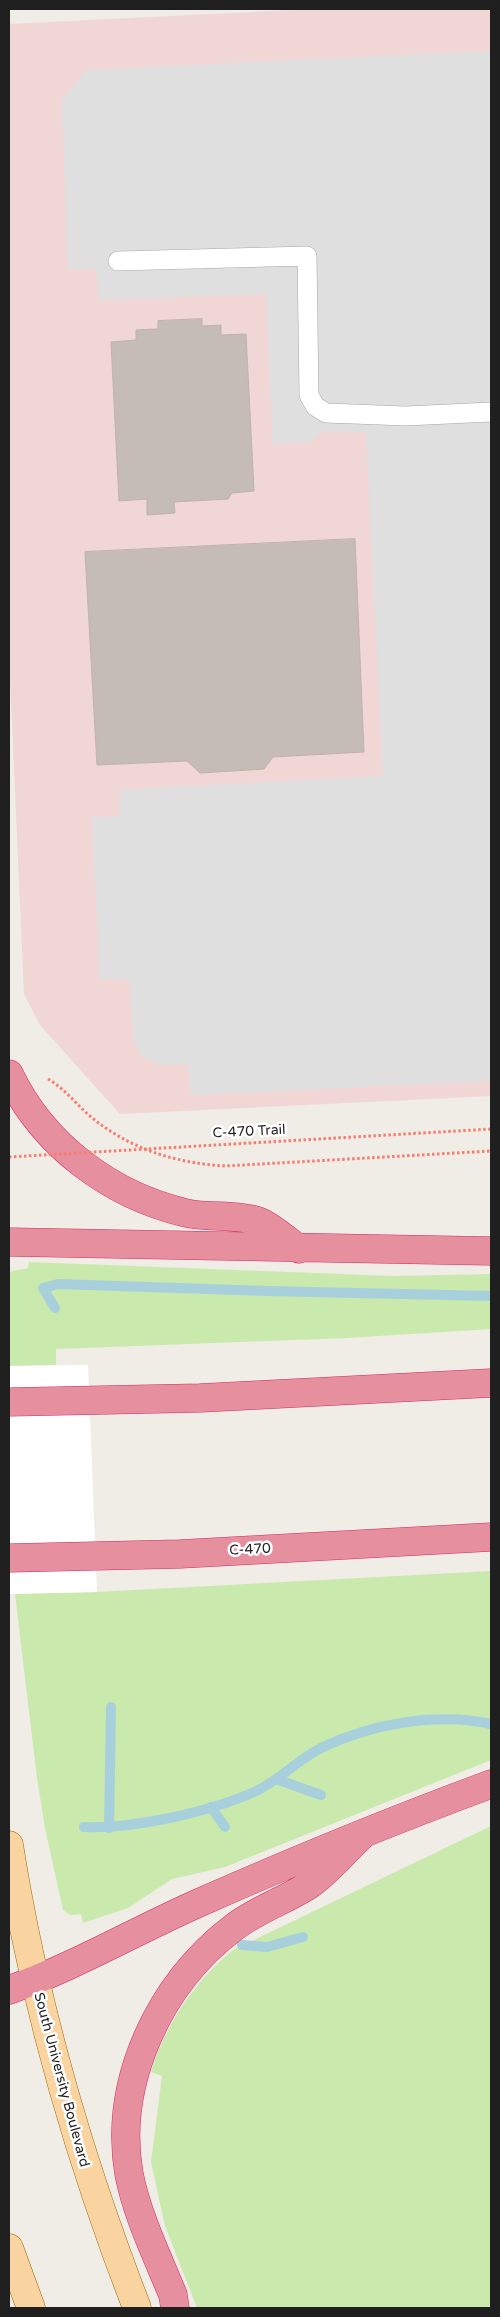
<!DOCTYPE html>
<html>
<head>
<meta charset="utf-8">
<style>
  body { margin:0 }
  #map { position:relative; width:500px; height:2317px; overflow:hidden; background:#f0ece6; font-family:"Varela Round",sans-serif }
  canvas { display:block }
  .frame { position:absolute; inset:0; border:10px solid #1f1f1f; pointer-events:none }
</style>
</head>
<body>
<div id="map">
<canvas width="500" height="2317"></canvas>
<div class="frame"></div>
</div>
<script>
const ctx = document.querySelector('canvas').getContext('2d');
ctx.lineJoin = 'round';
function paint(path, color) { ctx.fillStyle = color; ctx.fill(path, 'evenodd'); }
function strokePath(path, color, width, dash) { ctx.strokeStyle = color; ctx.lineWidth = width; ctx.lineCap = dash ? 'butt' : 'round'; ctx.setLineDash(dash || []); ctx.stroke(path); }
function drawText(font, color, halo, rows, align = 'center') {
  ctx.font = font + ' "Varela Round",sans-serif'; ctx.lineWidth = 5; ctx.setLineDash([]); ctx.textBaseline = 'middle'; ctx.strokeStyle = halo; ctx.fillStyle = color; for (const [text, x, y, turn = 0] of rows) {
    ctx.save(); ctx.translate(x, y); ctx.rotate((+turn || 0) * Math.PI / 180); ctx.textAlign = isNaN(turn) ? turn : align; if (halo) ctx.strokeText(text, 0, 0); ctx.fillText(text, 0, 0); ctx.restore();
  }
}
paint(new Path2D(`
  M312,9H491V1096L120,1114L40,1025L24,994L9,654V24Z`), '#f0d6d5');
paint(new Path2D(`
  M29,1262L392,1276L491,1274V1329L347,1338L56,1349V1365L9,1366V1274L12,1271L28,1268Z
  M491,1571V1760L225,1867L172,1879L128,1908L83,1923L81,1914L70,1915L63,1910L45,1828L37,1778L15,1594L97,1592Z
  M491,1826V2308H197L165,2226L151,2162L162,2076L151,2072C166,2024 194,1982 233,1950Z`), '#cae9ad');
paint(new Path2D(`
  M491,51V1081L191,1095L188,1066L185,1064L163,1065L157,1063L147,1060L139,1052L134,1041L130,983L124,979L100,980L92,817L120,816L119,790L383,776L366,432L323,431L310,442L273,444L266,294L99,300L96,269L91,268L68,269L62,99L87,70Z`), '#dfdfdf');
paint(new Path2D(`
  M88,1365L97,1592L9,1594V1366Z`), '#fff');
strokePath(new Path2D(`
  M55,1308L43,1288L58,1284L268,1291L491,1296
  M276,1779L321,1795
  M211,1807L225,1827
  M84,1827C134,1829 209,1812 254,1792C279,1781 297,1760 321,1748C370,1724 437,1712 491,1724
  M109,1828L111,1707
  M242,1945L267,1947L303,1937`), '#a7d0dc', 10);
const building = new Path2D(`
  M202,319V326L221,325V335L246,334L254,491L232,493L228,499L174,502L175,513L147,515V499L119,501L111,342L136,340V330L158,329V321Z
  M355,539L364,752L273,757L264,769L200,773L187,761L97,765L85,552Z`);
paint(building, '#c4bcb5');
strokePath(building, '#c1b3a8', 1);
const lane = new Path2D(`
  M118,261L307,256L309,395L315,406L326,413L406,416L491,412`);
const primary = new Path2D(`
  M9,1845C34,2004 79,2158 137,2308
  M9,2248L31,2308`);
const highway = new Path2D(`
  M9,1074C43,1145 110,1195 186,1213C209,1218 235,1214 258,1221C270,1225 288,1241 299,1249
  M9,1242L491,1251
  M9,1402L200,1398L491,1383
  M9,1558L180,1554L491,1537
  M9,1990C73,1967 132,1933 194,1905C291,1862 391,1821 491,1784
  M175,2308L173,2295C157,2256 137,2215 129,2174C113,2082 160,1983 233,1928C256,1910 284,1901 309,1885C327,1873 345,1851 361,1836`);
strokePath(lane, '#a6a6a6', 20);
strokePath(primary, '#976703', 29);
strokePath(highway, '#d82964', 29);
strokePath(new Path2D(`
  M48,1079C64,1088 77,1105 91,1117C130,1149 175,1163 225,1166L491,1151`), '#f77e6f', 3, [2.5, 2.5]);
strokePath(lane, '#fff', 19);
strokePath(primary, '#fad4a0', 28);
strokePath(highway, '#e58f9f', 28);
strokePath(new Path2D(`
  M9,1157L491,1129`), '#f77e6f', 3, [2.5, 2.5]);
drawText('14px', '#1f1f1f', '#fff', [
  ["C-470 Trail",249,1132,-3],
  ["C-470",250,1550,-3],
  ["South University Boulevard",61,2080,75]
]);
</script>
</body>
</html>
